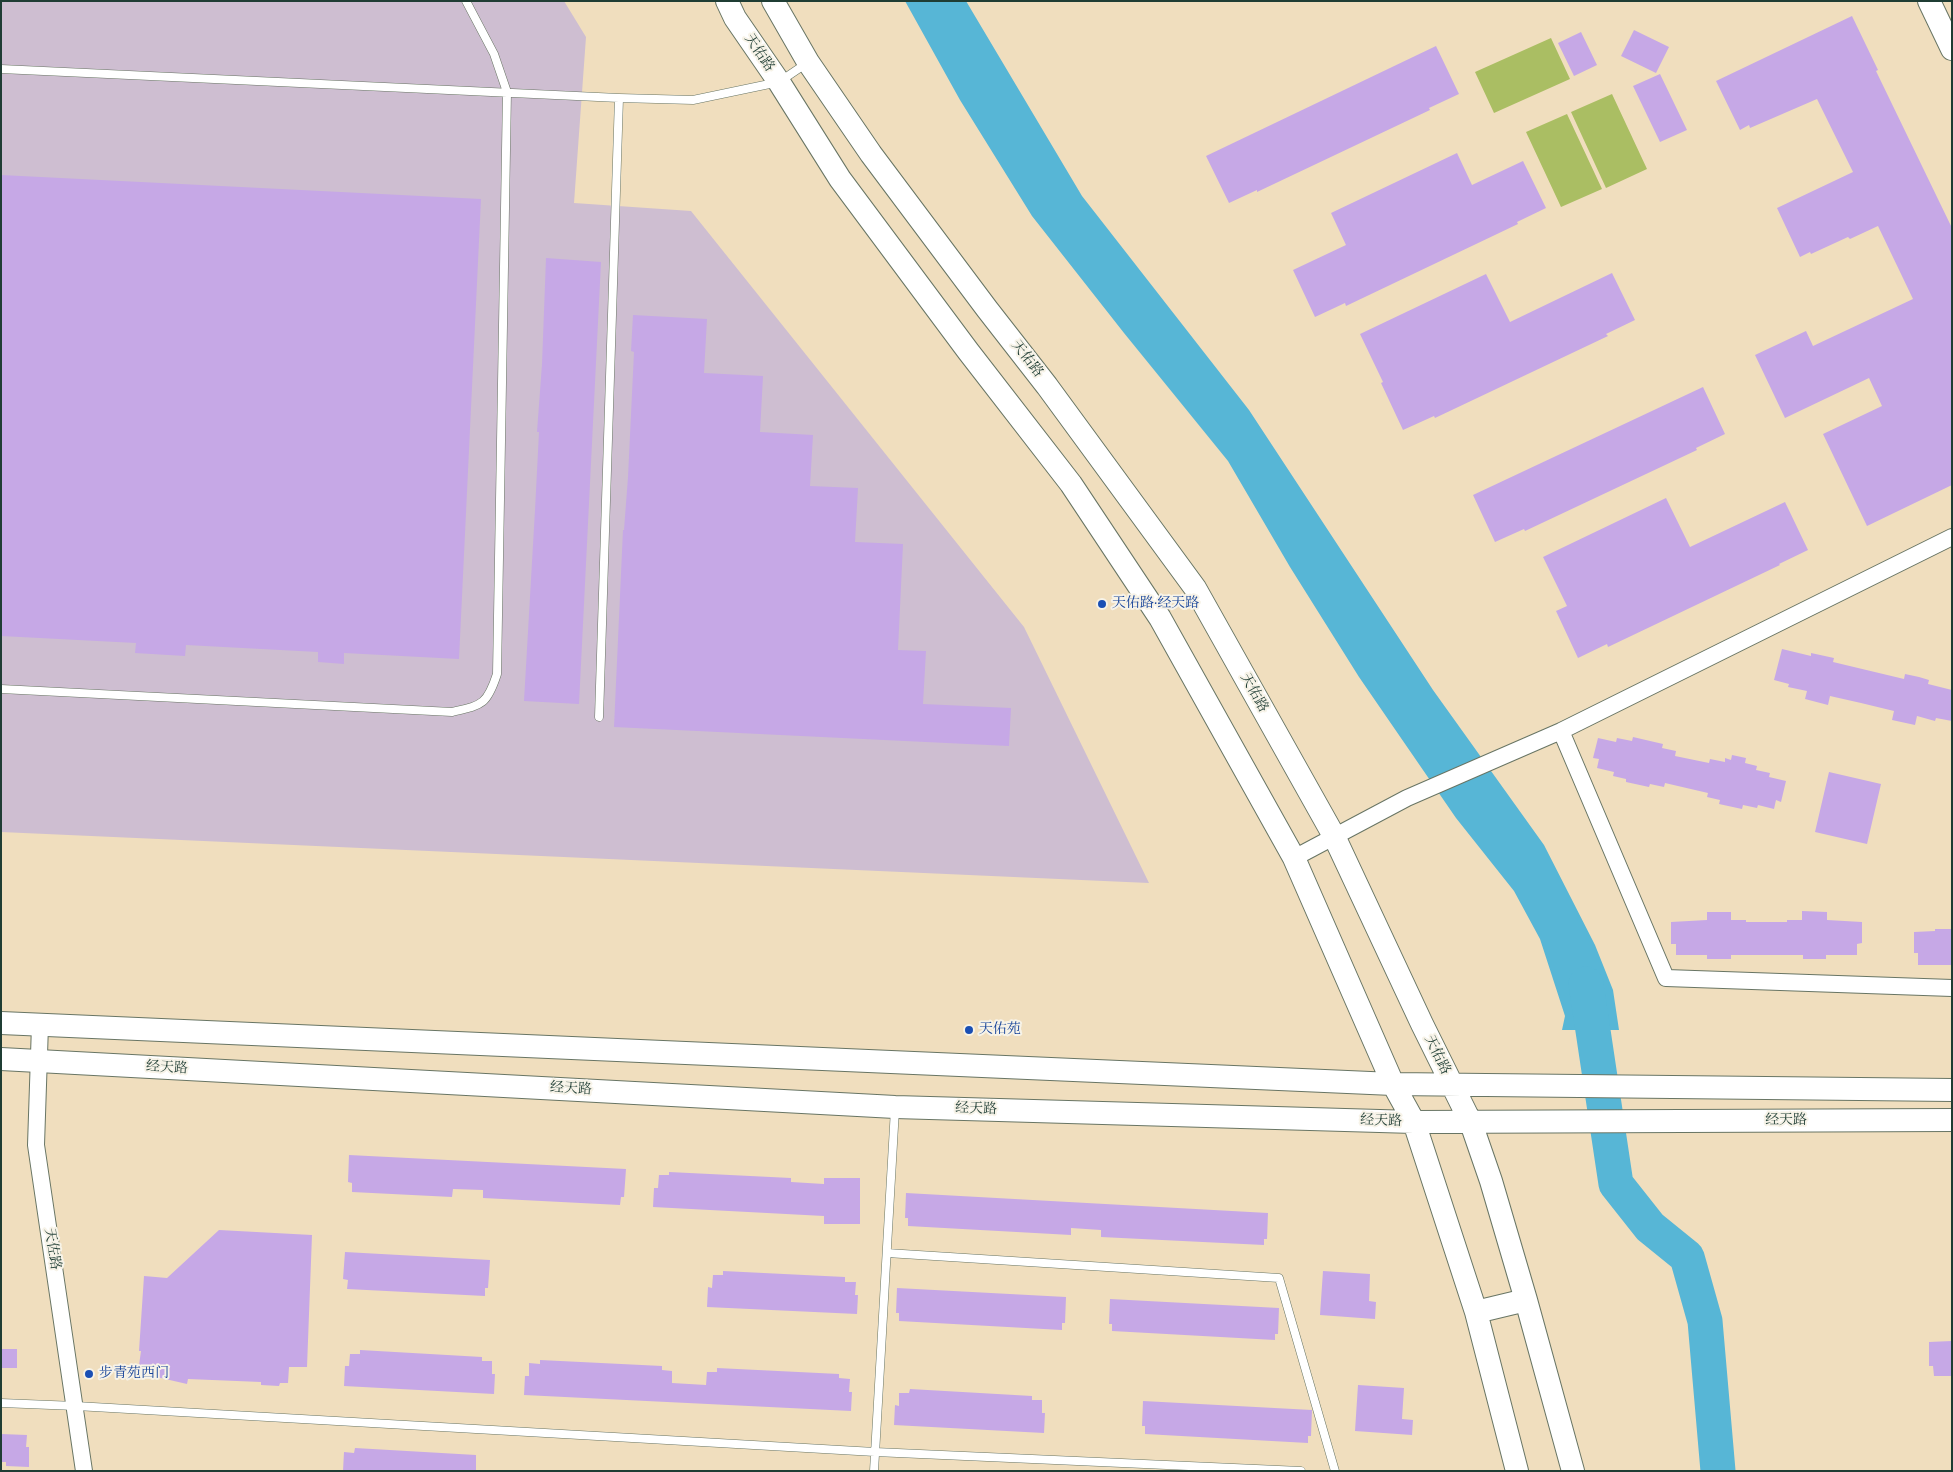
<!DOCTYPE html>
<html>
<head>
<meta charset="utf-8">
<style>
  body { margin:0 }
  #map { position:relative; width:1953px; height:1472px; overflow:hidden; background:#f0debe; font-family:Alegreya,serif }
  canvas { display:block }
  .frame { position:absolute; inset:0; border:2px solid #1f3d34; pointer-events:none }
</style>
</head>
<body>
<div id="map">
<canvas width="1953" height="1472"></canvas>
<div class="frame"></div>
</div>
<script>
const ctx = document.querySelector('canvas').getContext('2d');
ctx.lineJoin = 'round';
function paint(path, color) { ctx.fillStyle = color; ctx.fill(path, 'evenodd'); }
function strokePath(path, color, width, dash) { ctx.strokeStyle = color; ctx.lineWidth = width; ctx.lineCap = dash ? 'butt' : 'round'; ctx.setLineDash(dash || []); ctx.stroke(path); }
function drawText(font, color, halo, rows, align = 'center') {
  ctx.font = font + ' Alegreya,"Noto Serif SC",serif'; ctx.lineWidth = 4; ctx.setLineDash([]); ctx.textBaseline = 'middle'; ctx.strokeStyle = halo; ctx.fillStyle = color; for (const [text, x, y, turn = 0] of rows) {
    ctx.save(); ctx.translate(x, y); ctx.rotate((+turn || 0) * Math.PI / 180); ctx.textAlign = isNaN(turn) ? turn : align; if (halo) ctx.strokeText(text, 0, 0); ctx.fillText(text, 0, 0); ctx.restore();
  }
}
paint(new Path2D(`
  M1,1H564L586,37L574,203L691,211L1024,627L1149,883L1,832Z`), '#cebed1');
paint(new Path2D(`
  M1551,38L1570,79L1494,113L1475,72Z
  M1612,94L1647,169L1606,188L1571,112Z
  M1567,114L1602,189L1561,207L1526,132Z`), '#aabe63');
paint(new Path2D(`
  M905,1H966L1082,196L1249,410L1433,690L1544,845L1595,945L1613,990L1619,1030H1562L1565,1016L1540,939L1514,891L1456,818L1359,677L1290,567L1228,461L1124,333L1032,216L960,100Z`), '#57b6d6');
strokePath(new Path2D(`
  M1586,984L1616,1184L1650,1227L1687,1257L1705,1321L1718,1471`), '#57b6d6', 35);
paint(new Path2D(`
  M1852,16L1878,70L1876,71L1952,228V485L1867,526L1823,434L1882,406L1869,378L1785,418L1755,355L1806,331L1813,346L1913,299L1878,226L1850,239L1848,237L1811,254L1810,252L1800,257L1777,208L1853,172L1817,99L1750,128L1749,125L1740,130L1716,81Z
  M1634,30L1669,47L1656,73L1621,56Z
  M1581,32L1597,65L1574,76L1558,43Z
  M1436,46L1459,94L1429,108L1430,110L1257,192V190L1229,203L1206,156Z
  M1660,74L1687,130L1660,142L1633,86Z
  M1457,153L1472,185L1523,161L1546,208L1517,222L1518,224L1346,306L1345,303L1315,317L1293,270L1346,245L1331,213Z
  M1,175L481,199L459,659L344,653V664L318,662V652L186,645L185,656L135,653L136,643L1,636Z
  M546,258L601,262L579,704L524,701L535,510L539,432H537L542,364Z
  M1612,273L1635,320L1606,334L1608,336L1435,418L1434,416L1403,430L1381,383L1383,382L1360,334L1486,274L1510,322Z
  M633,315L707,319L704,373L763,376L760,432L813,435L810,486L858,488L855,542L903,544L898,650L926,651L923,704L1011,708L1009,746L614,727L623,530H624L628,477L634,352L631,351Z
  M1703,387L1725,434L1696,448L1697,450L1525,531L1524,529L1495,542L1473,495Z
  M1666,498L1690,547L1785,502L1808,550L1779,564L1780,565L1608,647L1607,644L1578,658L1556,611L1567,606L1543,557Z
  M1782,649L1811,656V653L1834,658L1833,662L1904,679L1905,674L1919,677L1929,680L1928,684L1952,690V721L1936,718L1935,721L1917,716L1915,725L1892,720L1894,711L1861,703L1830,696L1828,705L1805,699L1807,691L1788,687L1789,684L1774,680Z
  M1633,737L1663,744L1662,748L1676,751L1675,756L1709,763L1710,759L1725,762V758L1731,760L1732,755L1746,758L1745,763L1757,766L1756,770L1770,773L1769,777L1786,781L1781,802L1776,800L1774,809L1758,805L1757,808L1743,805L1742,809L1719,804L1720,800L1707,797L1708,793L1665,783L1664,787L1650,784L1649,787L1626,782V779L1613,776L1614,772L1597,768L1599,759L1593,758L1598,738L1616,742L1617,738L1632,741Z
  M1829,772L1881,784L1867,844L1815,832Z
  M1802,911L1827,912V920L1862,922V943L1857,944V955H1826V959H1803V955H1731V959H1707V955H1676V944H1671V922L1707,920V912H1731V920H1746V922H1787V920H1802Z
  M1935,929H1952V965H1918V953H1914V932L1935,931Z
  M349,1155L626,1169L624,1197H621L620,1205L483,1198V1190L453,1189L452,1197L352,1192V1183L348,1182Z
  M669,1172L791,1178V1182L824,1184V1178H860V1224H824V1216L653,1207L654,1188H658L659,1175H669Z
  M906,1193L1268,1213L1267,1239H1264V1245L1101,1237V1230L1071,1228V1235L908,1226V1218H905Z
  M219,1230L312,1235L307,1367H289L288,1383H280L279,1386L261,1385V1382L188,1379L187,1384L148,1375L137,1380L141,1351H139L144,1276L167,1278Z
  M345,1252L490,1260L488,1288H485V1296L347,1289L348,1280L343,1279Z
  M723,1271L845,1277V1282H856L855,1295H858L857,1314L707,1307L708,1287L712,1288L713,1275H723Z
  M1323,1271L1370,1274L1369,1301L1376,1302L1375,1319L1320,1315Z
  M897,1288L1066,1297L1065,1323H1062V1330L899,1321V1313H896Z
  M1110,1299L1279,1308L1278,1334H1275V1340L1112,1331V1324H1109Z
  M1952,1341V1376H1934L1933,1366H1929V1342Z
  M1,1349H17V1368H1Z
  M360,1350L482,1357V1361H492V1374H495L494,1394L344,1386L345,1366H349L350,1354H360Z
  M540,1360L662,1366V1370L672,1371V1383L706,1385L707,1372H717V1368L839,1374V1378L850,1379L849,1392H852L851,1411L524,1395L525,1376H529V1363L540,1364Z
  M1358,1385L1404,1388L1402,1419L1413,1420L1412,1435L1355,1431Z
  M910,1389L1032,1396V1400H1042V1413H1045L1044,1433L894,1425L895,1405L899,1406V1393H909Z
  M1143,1401L1312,1410L1311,1436H1308V1443L1145,1434V1426H1142Z
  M1,1434L27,1435L26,1447H29V1467L6,1466V1462H1Z
  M355,1448L476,1455V1471H343L344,1452L354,1453Z`), '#c6a8e6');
const lane = new Path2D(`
  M1,69L619,98L693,100L779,82L807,63
  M1,689L452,712C482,705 487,705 497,674L507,92L494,54L466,1
  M599,717L619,98
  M887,1253L1279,1278L1335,1471
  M1,1403L76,1406L875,1452L1301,1471
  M874,1471L895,1109`);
const street = new Path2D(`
  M1561,731L1666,978L1952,988
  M1294,858L1407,798L1561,731L1952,537
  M40,1025L36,1145L84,1471`);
const secondary = new Path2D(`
  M727,1L735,18L779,82L840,179L968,351L1071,484L1160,618L1294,858L1393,1084L1414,1122L1476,1312L1517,1471
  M773,1L808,62L871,154L987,309L1047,386L1195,588L1334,836L1422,1024L1471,1123L1491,1181L1526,1300L1573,1471
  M1929,1L1952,49
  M1,1023L1393,1084L1952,1090
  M1,1059L895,1107L1414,1122L1952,1120
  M1476,1312L1526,1300`);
strokePath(lane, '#687564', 9);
strokePath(street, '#687564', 18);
strokePath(secondary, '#687564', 24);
strokePath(lane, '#fff', 8);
strokePath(street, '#fff', 16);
strokePath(secondary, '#fff', 22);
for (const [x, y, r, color] of [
  [1102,604,5,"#1a4fb4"],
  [969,1030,5,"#1a4fb4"],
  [89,1374,5,"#1a4fb4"]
]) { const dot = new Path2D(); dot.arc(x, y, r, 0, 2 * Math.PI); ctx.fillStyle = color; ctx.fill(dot); strokePath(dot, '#f7f3e8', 2); }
drawText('14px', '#1f3d34', '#f7f3e8', [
  ["天佑路",759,53,56],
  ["天佑路",1027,359,52],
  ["天佑路",1254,693,61],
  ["天佑路",1437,1055,64],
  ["经天路",167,1068,3],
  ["经天路",571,1089,3],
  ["经天路",976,1109,2],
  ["经天路",1381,1121,2],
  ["经天路",1786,1121],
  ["天佐路",52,1249,81]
]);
drawText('14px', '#164399', '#f7f3e8', [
  ["天佑路·经天路",1112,604],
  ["天佑苑",979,1030],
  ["步青苑西门",99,1374]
], 'left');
</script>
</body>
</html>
